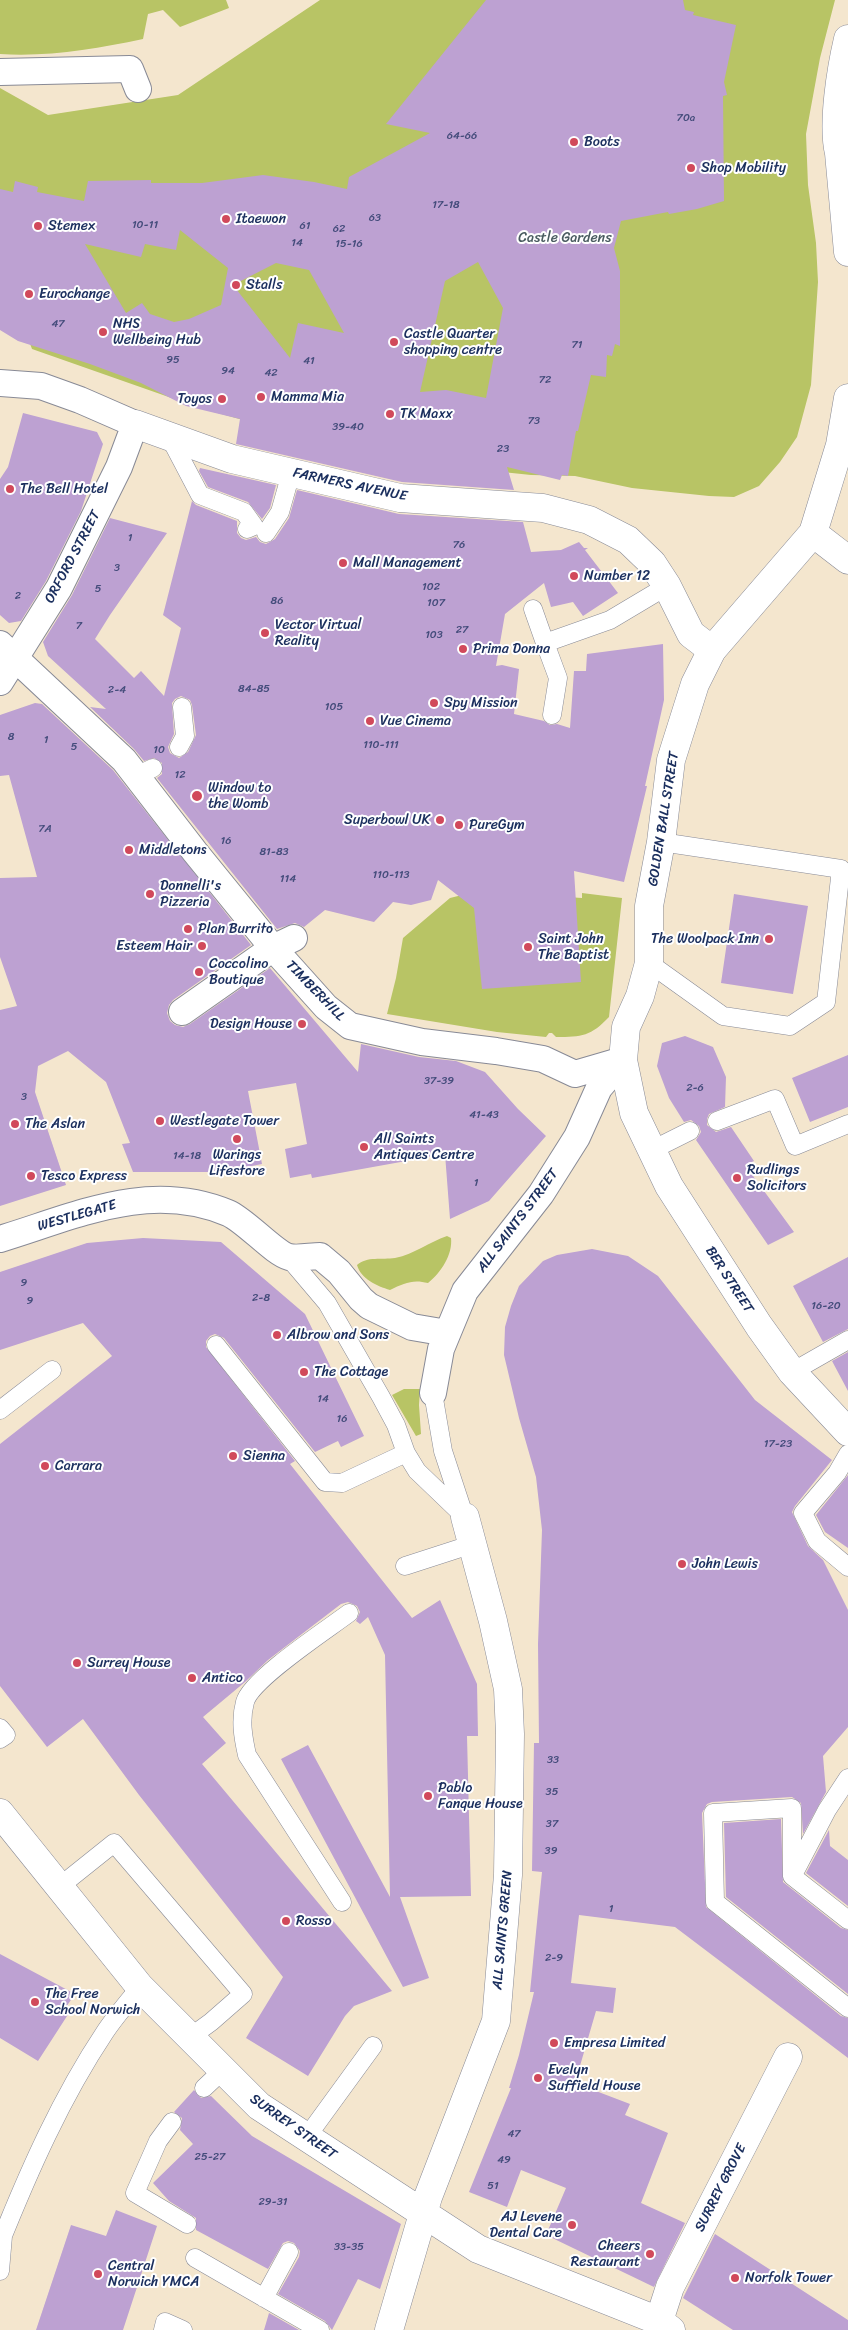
<!DOCTYPE html>
<html>
<head>
<meta charset="utf-8">
<style>
  body { margin:0 }
  canvas { display:block; background:#f4e6ce }
</style>
</head>
<body>
<canvas width="848" height="2330"></canvas>
<script>
const ctx = document.querySelector('canvas').getContext('2d');
ctx.lineJoin = 'round';
function paint(path, color) { ctx.fillStyle = color; ctx.fill(path, 'evenodd'); }
function strokePath(path, color, width, dash) { ctx.strokeStyle = color; ctx.lineWidth = width; ctx.lineCap = dash ? 'butt' : 'round'; ctx.setLineDash(dash || []); ctx.stroke(path); }
function drawText(font, color, halo, rows, align = 'center') {
  ctx.font = font + ' Sriracha,sans-serif'; ctx.lineWidth = 4; ctx.setLineDash([]); ctx.textBaseline = 'middle'; ctx.strokeStyle = halo; ctx.fillStyle = color; for (const [text, x, y, turn = 0] of rows) {
    ctx.save(); ctx.translate(x, y); ctx.rotate((+turn || 0) * Math.PI / 180); ctx.textAlign = isNaN(turn) ? turn : align; if (halo) ctx.strokeText(text, 0, 0); ctx.fillText(text, 0, 0); ctx.restore();
  }
}
paint(new Path2D(`
  M0,0H226L229,8L180,27L163,10L148,14L143,39C95,49 49,57 0,54Z
  M320,0H835L820,58L806,134L808,185L816,243L818,282L811,385L797,437L780,462L759,486L734,497L709,496L632,488L575,476L531,475L426,464L293,434L200,408L32,349L14,301L0,250V88L48,115L178,95Z
  M478,891L582,898V893L622,898L609,1017C591,1036 582,1037 556,1037L552,1033H549L546,1037L497,1032L387,1014L396,978L403,938L450,898Z
  M447,1236L451,1238C453,1254 441,1273 428,1283C413,1279 404,1283 390,1290C377,1286 361,1279 357,1265C367,1256 382,1260 395,1258C415,1254 429,1242 447,1236Z
  M404,1389H420L419,1405L421,1434L416,1436L392,1395Z`), '#b8c465');
paint(new Path2D(`
  M486,0H683L685,10L694,12L693,15L736,25L724,82L727,95L723,96L724,201L697,209L669,214L668,212L621,221L614,248L620,271V346L615,344L612,356L607,355L606,377L591,375L578,431H576L568,476L562,475L560,480L507,467L514,490L402,482L236,444L240,419L186,406L141,383L90,364L18,341L0,330V189L13,192L15,181L38,187L37,192L84,201L88,181L151,180V183H202L263,175L314,182L347,189L349,177L430,133L386,124ZM180,230L228,268L221,305L189,319L174,322L150,314L142,303L126,313L85,244L141,257L145,244L176,250ZM478,262L503,308L486,398L446,390L420,392L445,281ZM276,263L309,270L344,333L298,323L290,358L233,285Z
  M23,413L97,432L103,444L81,511L46,581L21,621L9,623L0,615V479L8,467Z
  M200,468L276,485L270,508L262,519L248,502L208,487L199,471Z
  M297,490L399,514L523,522L531,552L561,550L579,542L584,548H588L585,550L618,593L583,616L573,602L551,607L544,583L505,614L496,666L502,665L519,669L514,714L544,721L550,725L557,724L570,728L574,671H586L587,654L663,644L664,700L645,786H647L624,882L574,871L581,982L482,989L474,908L438,880L431,900L411,905L393,902L374,922L325,910L304,927L295,923L277,929L157,778L162,774V763L154,758L144,761L134,749L90,707L106,709L48,656L43,642L72,595L110,518L167,533L110,615L95,639L134,678L141,671L164,696L181,628L163,615L192,501L196,505L237,521V533L241,538L246,540L256,537L260,542L266,544L275,539L289,518ZM181,696L190,700L192,705L196,735L188,752L179,758L170,753L168,747L174,734L172,703L175,699Z
  M35,703L42,704L113,770L251,945L173,1000L169,1005L167,1013L170,1021L175,1025L183,1027L190,1024L270,968L358,1072L361,1044L419,1057L456,1061L485,1072L518,1109L546,1136L489,1201L450,1219L445,1154L312,1178L311,1174L290,1178L285,1149L307,1144L296,1083L248,1091L262,1164L221,1172H133L122,1144L130,1143L106,1082L68,1051L38,1066L35,1092L66,1185L0,1206V1010L17,1006L0,957V878L37,877L9,775L0,776V715Z
  M734,894L808,906L793,994L721,983Z
  M685,1036L713,1047L726,1077L725,1107L709,1114L707,1119V1125L716,1132L731,1127L754,1161L745,1165L794,1232L768,1245L696,1140L701,1132L699,1126L691,1120L684,1122L669,1098L657,1066L662,1043Z
  M848,1055V1107L810,1122L792,1078Z
  M143,1238L221,1242L305,1314L364,1436L341,1447L338,1441L315,1452L224,1338L215,1334L210,1336L206,1341V1347L295,1461L290,1464L412,1618L440,1600L477,1684L478,1736H467L471,1896L400,1897L429,1978L403,1987L281,1759L308,1745L390,1897L385,1655L368,1617L360,1624L356,1621L360,1612L357,1606L348,1602L341,1604L268,1660L245,1682L203,1717L226,1743L202,1764L392,1991L354,2006L345,2016L308,2076L246,2038L283,1977L139,1795L83,1719L47,1747L0,1686V1444L112,1356L83,1323L0,1350V1272L87,1243Z
  M592,1249L628,1256L658,1276L755,1400L832,1460L795,1506L792,1512L808,1546L823,1560L848,1610V1727L823,1756L826,1792L803,1834L801,1803L792,1797L712,1802L707,1804L702,1813L706,1907L841,2016L848,2018V2058L675,1927L579,1915L571,1983L616,1988L613,2013L596,2011L575,2083L630,2104L625,2115L668,2133L641,2203L685,2223L654,2287L546,2235L566,2188L521,2170L507,2207L469,2192L511,2088H509L519,2055L534,1992H530L542,1872L532,1871L534,1743H539L538,1644L542,1530L536,1477L519,1418L504,1355L505,1327L511,1306L519,1286L543,1261L557,1255Z
  M848,1257V1329L823,1342L793,1286Z
  M848,1352V1391L832,1361Z
  M848,1475V1548L825,1532L816,1515Z
  M781,1819L783,1882L841,1928L848,1930V1994L726,1897L724,1823Z
  M829,1830L830,1846L848,1860V1906L806,1873Z
  M0,1954L75,1994L64,2010L69,2013L38,2061L0,2038Z
  M194,2090L201,2098L211,2096L252,2136L401,2224L380,2289L358,2279L332,2330L325,2321L278,2294L299,2257L300,2251L294,2243L288,2241L283,2243L268,2269L196,2230V2218L169,2201L153,2183L193,2144L180,2130L182,2118L174,2112Z
  M116,2210L157,2226L123,2330H36L71,2225L106,2236Z
  M715,2234L848,2320V2330H733L683,2298Z
  M269,2313L299,2330H264Z`), '#bda1d2');
const service = new Path2D(`
  M169,436L200,495L244,512L254,526L247,529
  M266,533L280,512L291,473
  M533,609L545,643L610,620L667,586
  M545,643L558,678L552,715
  M179,747L185,736L182,707
  M136,776L153,768
  M649,963L723,1016L790,1026L826,1002L841,869L661,842
  M717,1121L775,1099L795,1146L848,1124
  M652,1150L690,1131
  M288,1257L327,1303L381,1397L396,1425L406,1453L417,1471L465,1517
  M216,1345L325,1482L342,1483L406,1453
  M792,1372L848,1340
  M433,1393L443,1451L464,1515
  M0,1410L52,1370
  M848,1454L837,1473L803,1513L817,1541L848,1567
  M405,1566L473,1544
  M0,1728L6,1735L0,1739
  M794,1873L827,1810L848,1778
  M792,1876V1808L713,1813L715,1902L848,2008
  M792,1876L848,1920
  M59,1887L114,1843L243,1994L211,2022L189,2038
  M342,1902L247,1755C243,1737 240,1720 245,1702C251,1679 328,1629 349,1613
  M204,2088L222,2071
  M172,2122L158,2141L135,2193L187,2224
  M306,2138L373,2046
  M0,2243C29,2171 61,2098 105,2032C115,2017 128,2002 140,1987
  M195,2258L320,2330
  M0,2271L3,2236L0,2232
  M264,2298L289,2252
  M163,2330L165,2322L183,2330`);
const pedestrian = new Path2D(`
  M0,72L130,69L138,89
  M0,383L41,386L80,400L135,424L119,467L59,588L0,682
  M0,644L124,760L195,852L273,948L326,1007L350,1026L422,1042L496,1051L543,1059L575,1074L623,1060
  M182,1012L273,948L294,938
  M0,1239C76,1216 149,1180 228,1213C245,1220 275,1254 289,1257C298,1259 311,1256 320,1256L339,1272L361,1299L369,1306L412,1327L447,1333
  M433,1393L441,1349L465,1291L541,1194L577,1137L599,1088L623,1060`);
const minor = new Path2D(`
  M135,424L232,459L400,498L543,508L589,520L628,540L652,563L667,586L691,634L712,650
  M659,2321L670,2287L788,2057`);
const tertiary = new Path2D(`
  M848,39C841,69 832,124 839,153L848,252
  M848,398L840,445L813,533L712,650L695,684L671,760L661,842L649,906V963L640,996L626,1027L623,1060L634,1113L669,1186L759,1326L792,1372L848,1432
  M813,533L848,560
  M0,1813L140,1987L259,2106L478,2249L659,2321L671,2330
  M389,2330L428,2197L496,2021L508,1875L510,1734L508,1689L493,1621L465,1517`);
strokePath(service, '#888a96', 19);
strokePath(pedestrian, '#888a96', 28);
strokePath(minor, '#888a96', 29);
strokePath(tertiary, '#888a96', 29);
strokePath(service, '#fff', 18);
strokePath(pedestrian, '#fff', 26);
strokePath(minor, '#fff', 28);
strokePath(tertiary, '#fff', 28);
for (const [x, y, r, color] of [
  [574,142,5,"#d1495b"],
  [691,168,5,"#d1495b"],
  [226,219,5,"#d1495b"],
  [38,226,5,"#d1495b"],
  [236,285,5,"#d1495b"],
  [29,294,5,"#d1495b"],
  [103,332,5,"#d1495b"],
  [394,342,5,"#d1495b"],
  [261,397,5,"#d1495b"],
  [222,399,5,"#d1495b"],
  [390,414,5,"#d1495b"],
  [10,489,5,"#d1495b"],
  [343,563,5,"#d1495b"],
  [574,576,5,"#d1495b"],
  [265,633,5,"#d1495b"],
  [463,649,5,"#d1495b"],
  [434,703,5,"#d1495b"],
  [370,721,5,"#d1495b"],
  [197,796,6,"#d1495b"],
  [440,820,5,"#d1495b"],
  [459,825,5,"#d1495b"],
  [129,850,5,"#d1495b"],
  [150,894,5,"#d1495b"],
  [188,929,5,"#d1495b"],
  [769,939,5,"#d1495b"],
  [202,946,5,"#d1495b"],
  [528,947,5,"#d1495b"],
  [199,972,5,"#d1495b"],
  [302,1024,5,"#d1495b"],
  [160,1121,5,"#d1495b"],
  [15,1124,5,"#d1495b"],
  [237,1139,5,"#d1495b"],
  [364,1147,5,"#d1495b"],
  [31,1176,5,"#d1495b"],
  [737,1178,5,"#d1495b"],
  [277,1335,5,"#d1495b"],
  [304,1372,5,"#d1495b"],
  [233,1456,5,"#d1495b"],
  [45,1466,5,"#d1495b"],
  [682,1564,5,"#d1495b"],
  [77,1663,5,"#d1495b"],
  [192,1678,5,"#d1495b"],
  [428,1796,5,"#d1495b"],
  [286,1921,5,"#d1495b"],
  [35,2002,5,"#d1495b"],
  [554,2043,5,"#d1495b"],
  [538,2078,5,"#d1495b"],
  [572,2225,5,"#d1495b"],
  [650,2254,5,"#d1495b"],
  [98,2274,5,"#d1495b"],
  [735,2278,5,"#d1495b"]
]) { const dot = new Path2D(); dot.arc(x, y, r, 0, 2 * Math.PI); ctx.fillStyle = color; ctx.fill(dot); strokePath(dot, '#fff', 2); }
drawText('11px', '#444c7b', null, [
  ["70a",686,118],
  ["64-66",462,136],
  ["17-18",446,205],
  ["63",375,218],
  ["10-11",145,225],
  ["61",305,226],
  ["62",339,229],
  ["14",297,243],
  ["15-16",349,244],
  ["47",58,324],
  ["71",577,345],
  ["95",173,360],
  ["41",309,361],
  ["94",228,371],
  ["42",271,373],
  ["72",545,380],
  ["73",534,421],
  ["39-40",348,427],
  ["23",503,449],
  ["1",130,538],
  ["76",459,545],
  ["3",117,568],
  ["102",431,587],
  ["5",98,589],
  ["2",18,596],
  ["86",277,601],
  ["107",436,603],
  ["7",79,626],
  ["27",462,630],
  ["103",434,635],
  ["84-85",254,689],
  ["2-4",117,690],
  ["105",334,707],
  ["8",11,737],
  ["1",46,740],
  ["110-111",381,745],
  ["5",74,747],
  ["10",159,750],
  ["12",180,775],
  ["7A",45,829],
  ["16",226,841],
  ["81-83",274,852],
  ["110-113",391,875],
  ["114",288,879],
  ["37-39",439,1081],
  ["2-6",695,1088],
  ["3",24,1097],
  ["41-43",484,1115],
  ["14-18",187,1156],
  ["1",476,1183],
  ["9",24,1283],
  ["2-8",261,1298],
  ["9",30,1301],
  ["16-20",826,1306],
  ["14",323,1399],
  ["16",342,1419],
  ["17-23",778,1444],
  ["33",553,1760],
  ["35",552,1792],
  ["37",552,1824],
  ["39",551,1851],
  ["1",611,1909],
  ["2-9",554,1958],
  ["47",514,2134],
  ["25-27",210,2157],
  ["49",504,2160],
  ["51",493,2186],
  ["29-31",273,2202],
  ["33-35",349,2247]
]);
drawText('14px', '#1b2f5e', '#fff', [
  ["Boots",584,142],
  ["Shop Mobility",701,168],
  ["Itaewon",236,219],
  ["Stemex",48,226],
  ["Stalls",246,285],
  ["Eurochange",39,294],
  ["NHS",113,324],
  ["Wellbeing Hub",113,340],
  ["Castle Quarter",404,334],
  ["shopping centre",404,350],
  ["Mamma Mia",271,397],
  ["Toyos",212,399,"right"],
  ["TK Maxx",400,414],
  ["The Bell Hotel",20,489],
  ["Mall Management",353,563],
  ["Number 12",584,576],
  ["Vector Virtual",275,625],
  ["Reality",275,641],
  ["Prima Donna",473,649],
  ["Spy Mission",444,703],
  ["Vue Cinema",380,721],
  ["Window to",208,788],
  ["the Womb",208,804],
  ["Superbowl UK",430,820,"right"],
  ["PureGym",469,825],
  ["Middletons",139,850],
  ["Donnelli's",160,886],
  ["Pizzeria",160,902],
  ["Plan Burrito",198,929],
  ["Saint John",538,939],
  ["The Baptist",538,955],
  ["The Woolpack Inn",759,939,"right"],
  ["Esteem Hair",192,946,"right"],
  ["Coccolino",209,964],
  ["Boutique",209,980],
  ["Design House",292,1024,"right"],
  ["Westlegate Tower",170,1121],
  ["The Aslan",25,1124],
  ["All Saints",374,1139],
  ["Antiques Centre",374,1155],
  ["Warings",237,1155,"center"],
  ["Lifestore",237,1171,"center"],
  ["Rudlings",747,1170],
  ["Solicitors",747,1186],
  ["Tesco Express",41,1176],
  ["Albrow and Sons",287,1335],
  ["The Cottage",314,1372],
  ["Sienna",243,1456],
  ["Carrara",55,1466],
  ["John Lewis",692,1564],
  ["Surrey House",87,1663],
  ["Antico",202,1678],
  ["Pablo",438,1788],
  ["Fanque House",438,1804],
  ["Rosso",296,1921],
  ["The Free",45,1994],
  ["School Norwich",45,2010],
  ["Empresa Limited",564,2043],
  ["Evelyn",548,2070],
  ["Suffield House",548,2086],
  ["AJ Levene",562,2217,"right"],
  ["Dental Care",562,2233,"right"],
  ["Cheers",640,2246,"right"],
  ["Restaurant",640,2262,"right"],
  ["Central",108,2266],
  ["Norwich YMCA",108,2282],
  ["Norfolk Tower",745,2278]
], 'left');
drawText('14px', '#4a5c60', '#fff', [
  ["Castle Gardens",565,238]
]);
drawText('14px', '#1b2f5e', '#fff', [
  ["FARMERS AVENUE",350,485,12],
  ["ORFORD STREET",73,557,-62],
  ["GOLDEN BALL STREET",664,819,-81],
  ["TIMBERHILL",315,991,46],
  ["WESTLEGATE",77,1216,-16],
  ["ALL SAINTS STREET",518,1221,-53],
  ["BER STREET",729,1280,57],
  ["ALL SAINTS GREEN",503,1930,-85],
  ["SURREY STREET",293,2127,35],
  ["SURREY GROVE",721,2188,-63]
]);
</script>
</body>
</html>
